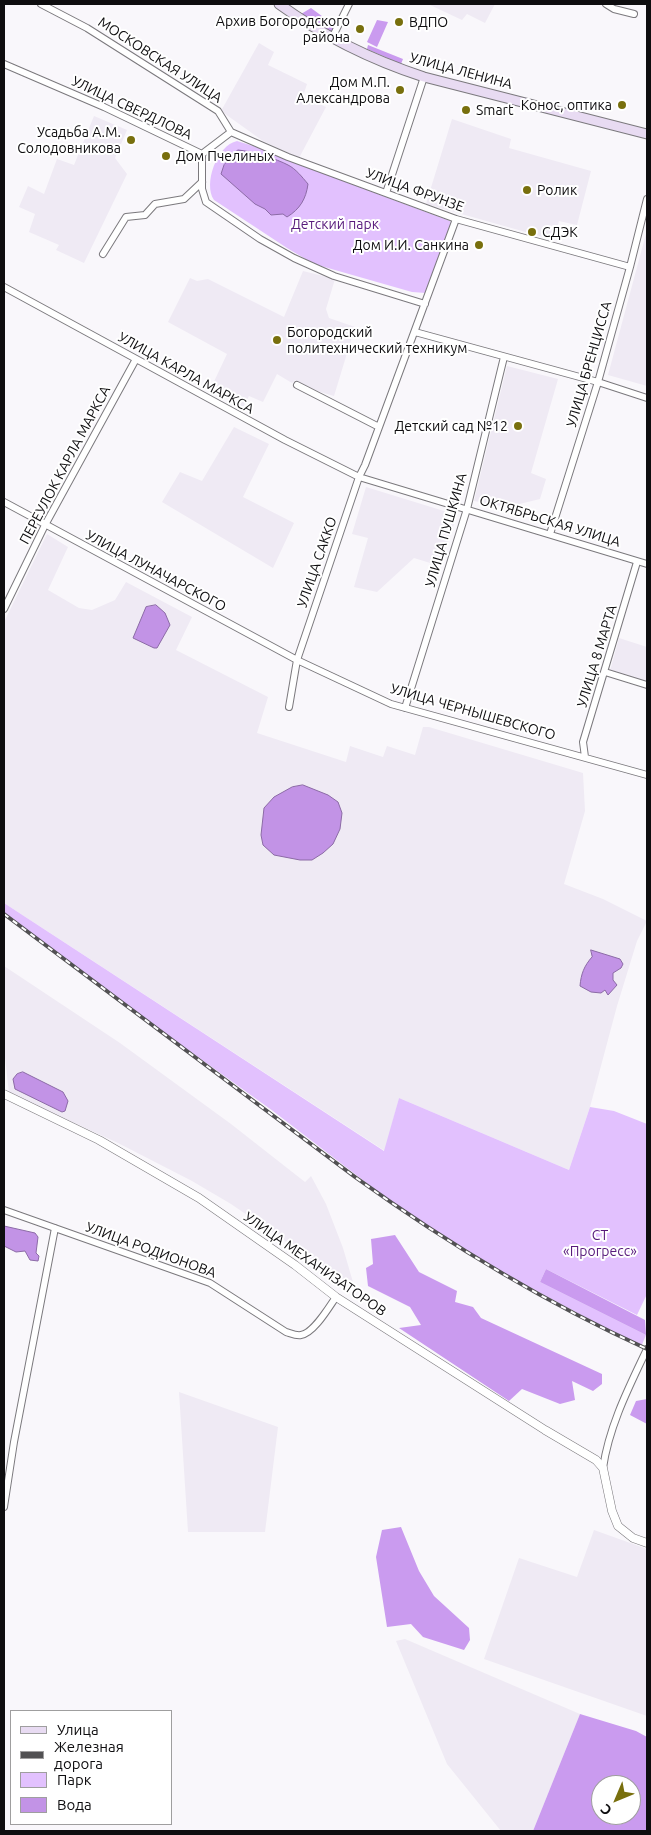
<!DOCTYPE html>
<html>
<head>
<meta charset="utf-8">
<style>
  body { margin:0 }
  #map { position:relative; width:651px; height:1835px; overflow:hidden; background:#f9f7fb; font-family:Ubuntu,sans-serif }
  canvas { display:block }
  .frame { position:absolute; inset:0; border:5px solid #0e0d0f; pointer-events:none }
  .legend { position:absolute; left:10px; top:1710px; width:162px; height:115px; box-sizing:border-box; background:#fff; border:1px solid #9f9e9f; margin:0; padding:6px 9px; list-style:none; font-size:15px; color:#0e0d0f }
  .legend li { display:flex; align-items:center; gap:10px; height:25px }
  .legend b { width:25px; border:1px solid #9f9e9f }
  .north { position:absolute; left:591px; top:1775px; width:50px; height:50px; box-sizing:border-box; background:#fff; border:1px solid #9f9e9f; border-radius:50%; rotate:225deg; font-size:14px; font-weight:700; line-height:20px; text-align:center; color:#0e0d0f }
  .north::after { content:''; display:block; margin:auto; width:18px; height:22px; background:#786f0d; clip-path:polygon(50% 0,100% 100%,50% 72%,0 100%) }
</style>
</head>
<body>
<div id="map">
<canvas width="651" height="1835"></canvas>
<div class="frame"></div>
<ul class="legend">
<li><b style="height:6px;background:#e8dbf2"></b>Улица</li>
<li><b style="height:6px;background:#525153"></b>Железная дорога</li>
<li><b style="height:14px;background:#e2c1fe"></b>Парк</li>
<li><b style="height:14px;background:#c293e6"></b>Вода</li>
</ul>
<div class="north">С</div>
</div>
<script>
const ctx = document.querySelector('canvas').getContext('2d');
ctx.lineJoin = 'round';
function paint(path, color) { ctx.fillStyle = color; ctx.fill(path, 'evenodd'); }
function strokePath(path, color, width, dash) { ctx.strokeStyle = color; ctx.lineWidth = width; ctx.lineCap = dash ? 'butt' : 'round'; ctx.setLineDash(dash || []); ctx.stroke(path); }
function drawText(font, color, halo, rows, align = 'center') {
  ctx.font = font + ' Ubuntu,sans-serif'; ctx.lineWidth = 4; ctx.setLineDash([]); ctx.textBaseline = 'middle'; ctx.strokeStyle = halo; ctx.fillStyle = color; for (const [text, x, y, turn = 0] of rows) {
    ctx.save(); ctx.translate(x, y); ctx.rotate((+turn || 0) * Math.PI / 180); ctx.textAlign = isNaN(turn) ? turn : align; if (halo) ctx.strokeText(text, 0, 0); ctx.fillText(text, 0, 0); ctx.restore();
  }
}
paint(new Path2D(`
  M428,4H495L485,23L467,14L462,20Z
  M259,43L274,52L268,65L307,84L303,96L326,107L299,158L263,141L221,111Z
  M94,116L127,130L115,158L127,174L84,263L56,250L59,245L29,232L35,214L19,207L28,186L44,194L57,159L74,165Z
  M452,119L511,139L509,148L591,171L577,225L559,221L554,240L426,204Z
  M647,230V386L608,375Z
  M303,271L335,279L326,309L329,318L355,327L334,396L317,391L295,380L292,383L277,374L263,402L249,396L243,407L210,390L227,354L168,322L190,278L197,281L208,279L284,317Z
  M507,366L558,379L531,473L546,479L540,499L507,507L474,501Z
  M234,427L269,444L243,497L294,523L273,568L162,502L180,472L202,481Z
  M366,487L457,515L440,566L414,558L377,592L354,587L368,538L352,534Z
  M47,534L68,547L48,590L79,608L92,610L115,600L126,582L192,617L176,650L268,697L257,733L346,762L350,746L383,757L387,746L415,755L423,727H429L583,773L585,811L564,884L603,899L647,921L637,941L617,1006L590,1107L569,1170L399,1098L385,1151L4,903V622Z
  M619,638L647,647V682L610,671Z
  M4,966L120,1043L231,1124L305,1182L311,1176L326,1204L343,1248L355,1289L231,1204L192,1181L118,1143L9,1093L4,1049Z
  M179,1392L278,1427L265,1532H188Z
  M594,1530L647,1549V1716L484,1659L519,1558L577,1577Z
  M405,1639L580,1714L533,1831H501L447,1764L396,1641Z`), '#efeaf4');
paint(new Path2D(`
  M237,141L276,153L327,175L450,221L451,224L426,293L412,292L314,264L287,248L214,200C203,184 217,145 237,141Z
  M4,903L384,1151L399,1098L569,1170L590,1107L614,1111L647,1124V1294L637,1315L546,1269L540,1282L646,1335L641,1347L514,1279L412,1218L273,1111L113,996L4,913Z`), '#e2c1fe');
paint(new Path2D(`
  M311,8L334,25L332,33L301,14Z
  M377,20L388,22L377,47L367,42Z
  M368,45L403,59L401,64L367,49Z
  M395,1235L419,1272L457,1291L455,1302L473,1307L481,1318L602,1374V1384L593,1391L572,1381L575,1400L560,1404L522,1389L509,1401L399,1328L421,1325L410,1307L368,1286L366,1268L373,1264L371,1239Z
  M546,1269L645,1320L646,1335L540,1282Z
  M647,1399V1424L630,1415L636,1401Z
  M401,1527L419,1571L434,1596L469,1628L470,1640L464,1650L423,1637L411,1624L387,1627L376,1557L382,1530Z
  M580,1714L636,1731L647,1737V1831H533ZM601,1785H631V1815H601Z`), '#ca9bef');
const water = new Path2D(`
  M238,150C251,151 277,159 288,165C296,169 302,177 308,184C306,199 300,209 287,217L283,214L271,215L265,209L255,204L221,174L224,165Z
  M156,605L165,613L170,625L157,648H154L133,638L146,607Z
  M303,785L328,795L338,802L342,813L340,829L333,844L323,853L312,860H300L274,855L263,845L261,835L264,808L274,797L292,787Z
  M591,950L620,959L623,964L621,968L613,973V980L617,985L608,995L605,990L601,993L591,992L580,986C581,974 584,966 592,957Z
  M23,1072L63,1092L68,1101L65,1111L62,1112L15,1089L13,1079L17,1074Z
  M4,1226L35,1233L38,1237L36,1253L39,1256L38,1261L30,1260L25,1251L16,1252L4,1246Z`);
paint(water, '#c293e6');
strokePath(water, '#8c6ba6', 1);
const minor = new Path2D(`
  M41,4L87,28L218,111L231,132
  M606,4L614,9L634,14
  M332,38L349,4
  M4,64L104,107L202,154
  M231,132L288,157L456,219L630,267
  M202,154V189L206,202L260,239L294,258L334,276L425,304
  M202,154L231,132
  M386,193L424,77
  M103,254L126,217L145,215L155,204L184,199L202,182
  M4,287L285,440L359,477L647,564
  M415,332L598,382L647,398
  M297,385L379,427
  M4,502L297,660L391,704L647,775
  M550,534L598,382L630,267L647,199
  M4,609L45,525L136,359
  M605,672L647,685
  M289,707L297,660L359,477L365,465L456,219
  M405,708L467,509L504,357
  M585,757L583,742L637,562
  M4,1210L210,1283L286,1332C290,1333 296,1336 301,1335C314,1333 329,1307 336,1297
  M603,1468C609,1426 629,1387 647,1349
  M4,1507L14,1442L55,1228`);
const tertiary = new Path2D(`
  M4,1094L99,1140L199,1198L295,1265L336,1297L545,1430L596,1460L603,1468L612,1511L618,1526L633,1538L647,1543`);
const secondary = new Path2D(`
  M279,4C323,36 372,60 424,77L647,134`);
strokePath(minor, '#7b797d', 8);
strokePath(tertiary, '#7b797d', 9);
strokePath(secondary, '#7b797d', 11);
strokePath(minor, '#fff', 6);
strokePath(tertiary, '#fff', 8);
strokePath(secondary, '#e8dbf2', 9);
const rail = new Path2D(`
  M4,914L355,1177C447,1243 544,1302 647,1349`);
strokePath(rail, '#525153', 4);
strokePath(rail, '#fff', 2, [5.5]);
for (const [x, y, r, color] of [
  [399,22,5,"#786f0d"],
  [360,29,5,"#786f0d"],
  [400,90,5,"#786f0d"],
  [622,105,5,"#786f0d"],
  [466,110,5,"#786f0d"],
  [131,140,5,"#786f0d"],
  [166,156,5,"#786f0d"],
  [527,190,5,"#786f0d"],
  [532,232,5,"#786f0d"],
  [479,245,5,"#786f0d"],
  [277,340,5,"#786f0d"],
  [518,426,5,"#786f0d"]
]) { const dot = new Path2D(); dot.arc(x, y, r, 0, 2 * Math.PI); ctx.fillStyle = color; ctx.fill(dot); strokePath(dot, '#fff', 2); }
drawText('14px', '#0e0d0f', '#fff', [
  ["Архив Богородского",350,21],
  ["района",350,37],
  ["ВДПО",409,22,"left"],
  ["Дом М.П.",390,82],
  ["Александрова",390,98],
  ["Конос, оптика",612,105],
  ["Smart",476,110,"left"],
  ["Усадьба А.М.",121,132],
  ["Солодовникова",121,148],
  ["Дом Пчелиных",176,156,"left"],
  ["Ролик",537,190,"left"],
  ["СДЭК",542,232,"left"],
  ["Дом И.И. Санкина",469,245],
  ["Богородский",287,332,"left"],
  ["политехнический техникум",287,348,"left"],
  ["Детский сад №12",508,426]
], 'right');
drawText('14px', '#0e0d0f', '#fff', [
  ["МОСКОВСКАЯ УЛИЦА",160,60,33],
  ["УЛИЦА ЛЕНИНА",461,71,15],
  ["УЛИЦА СВЕРДЛОВА",132,108,25],
  ["УЛИЦА ФРУНЗЕ",415,190,20],
  ["УЛИЦА БРЕНЦИССА",589,364,-74],
  ["УЛИЦА КАРЛА МАРКСА",186,373,29],
  ["ПЕРЕУЛОК КАРЛА МАРКСА",65,465,-62],
  ["ОКТЯБРЬСКАЯ УЛИЦА",550,521,17],
  ["УЛИЦА ПУШКИНА",446,530,-74],
  ["УЛИЦА САККО",317,562,-71],
  ["УЛИЦА ЛУНАЧАРСКОГО",156,571,28],
  ["УЛИЦА 8 МАРТА",597,656,-73],
  ["УЛИЦА ЧЕРНЫШЕВСКОГО",473,712,16],
  ["УЛИЦА РОДИОНОВА",151,1250,20],
  ["УЛИЦА МЕХАНИЗАТОРОВ",315,1264,35]
]);
drawText('14px', '#581b7c', '#fff', [
  ["Детский парк",335,224],
  ["СТ",600,1235],
  ["«Прогресс»",600,1251]
]);
</script>
</body>
</html>
